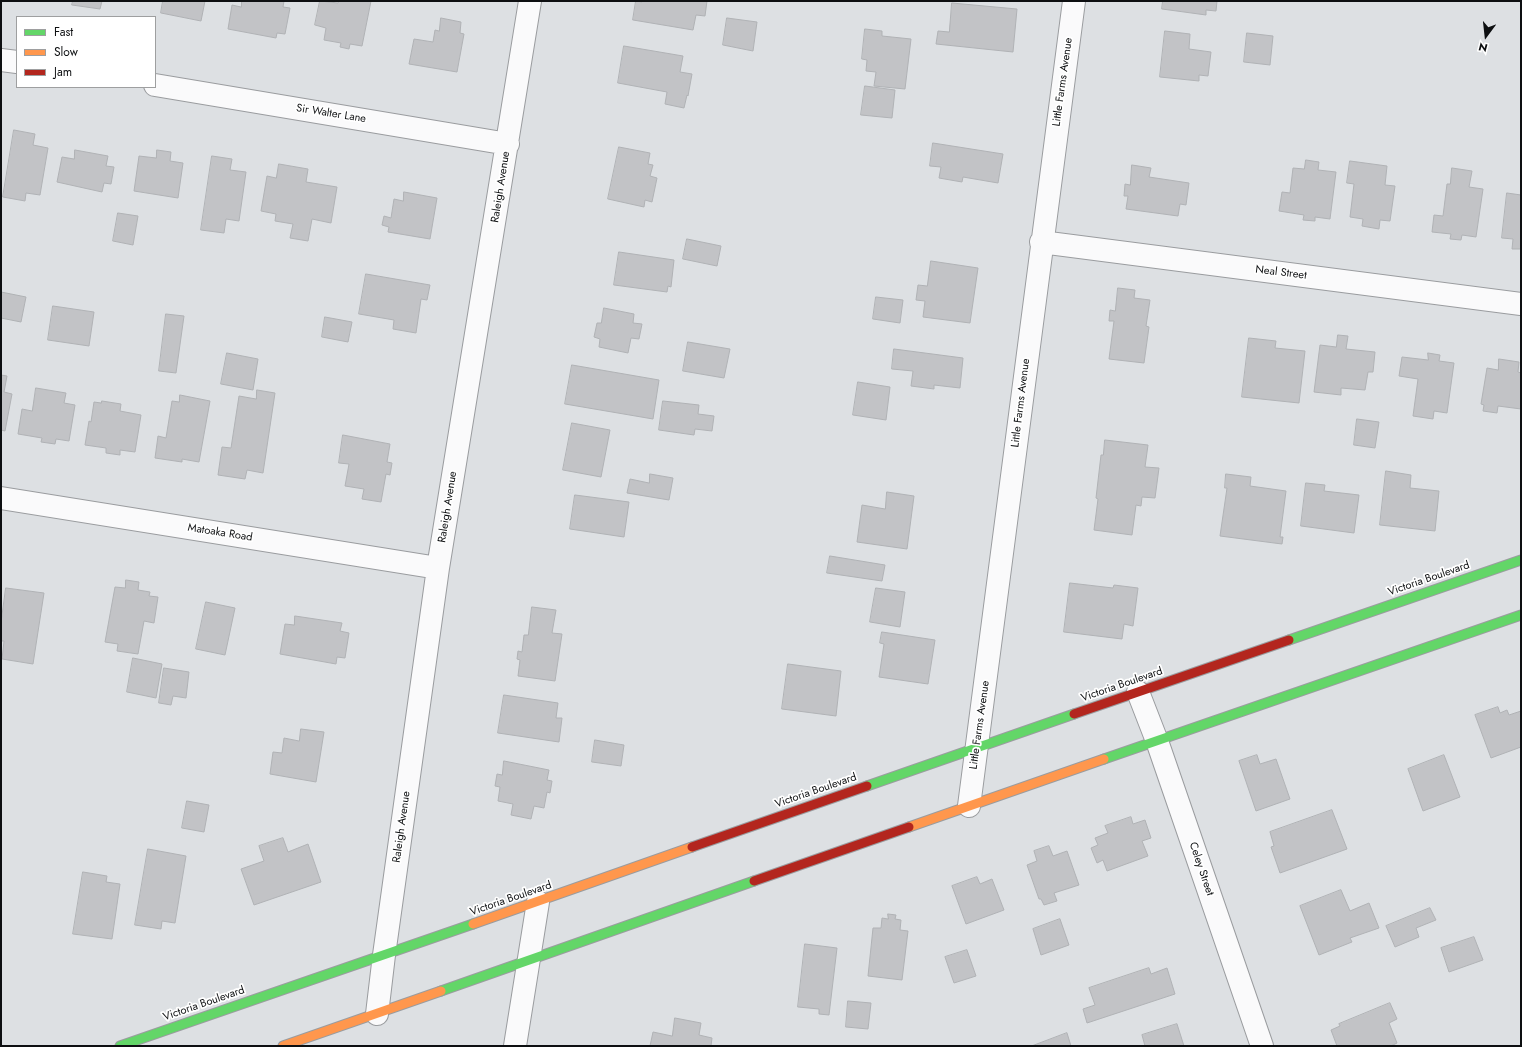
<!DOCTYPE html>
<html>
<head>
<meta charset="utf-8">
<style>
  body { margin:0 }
  #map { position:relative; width:1522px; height:1047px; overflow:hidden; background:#dde0e3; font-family:Jost,sans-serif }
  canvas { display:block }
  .frame { position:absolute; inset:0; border:2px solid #0d0f11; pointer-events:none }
  .legend { position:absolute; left:16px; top:16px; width:140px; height:72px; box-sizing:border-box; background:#fff; border:1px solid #9e9fa0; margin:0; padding:5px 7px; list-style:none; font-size:12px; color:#0d0f11 }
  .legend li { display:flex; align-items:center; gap:8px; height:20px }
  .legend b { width:20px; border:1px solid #9e9fa0 }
  .north { position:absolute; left:1466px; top:16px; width:40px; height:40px; -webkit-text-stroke:3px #fff; paint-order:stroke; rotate:195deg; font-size:11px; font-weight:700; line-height:16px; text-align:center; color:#0d0f11 }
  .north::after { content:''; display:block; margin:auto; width:14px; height:18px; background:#0d0f11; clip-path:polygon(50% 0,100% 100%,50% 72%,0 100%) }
</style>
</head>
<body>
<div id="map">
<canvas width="1522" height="1047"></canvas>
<div class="frame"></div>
<ul class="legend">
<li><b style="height:5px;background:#63d668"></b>Fast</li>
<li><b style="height:5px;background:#ff974d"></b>Slow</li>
<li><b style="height:5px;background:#b3261e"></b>Jam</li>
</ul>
<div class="north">N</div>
</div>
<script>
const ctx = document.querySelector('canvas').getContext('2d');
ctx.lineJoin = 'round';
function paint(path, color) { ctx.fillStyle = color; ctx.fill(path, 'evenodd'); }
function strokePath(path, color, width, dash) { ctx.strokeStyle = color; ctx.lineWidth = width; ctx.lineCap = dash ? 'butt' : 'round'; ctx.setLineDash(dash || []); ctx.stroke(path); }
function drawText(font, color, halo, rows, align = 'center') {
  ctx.font = font + ' Jost,sans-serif'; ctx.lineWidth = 3.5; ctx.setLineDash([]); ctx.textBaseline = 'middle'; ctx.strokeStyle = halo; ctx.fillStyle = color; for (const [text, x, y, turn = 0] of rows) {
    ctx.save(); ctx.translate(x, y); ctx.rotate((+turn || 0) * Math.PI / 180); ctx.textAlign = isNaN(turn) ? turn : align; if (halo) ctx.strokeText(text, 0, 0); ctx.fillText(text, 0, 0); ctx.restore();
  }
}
const building = new Path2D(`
  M73,1H102L100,9L72,5Z
  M163,1H205L201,21L161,13Z
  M242,1H284L283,7L290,8L285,34L277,33L276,38L228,29L232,5L241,7Z
  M320,1L338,3L339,1H371L362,46L350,44L349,49L340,47L341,43L324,40L326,28L315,25Z
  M636,1L642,2V1H707L705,16L696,15L693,30L633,20Z
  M1163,1H1217L1216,11L1206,10V15L1162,9Z
  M952,3L1017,9L1013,52L936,44L938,31L949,32Z
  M441,18L461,22L460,33L464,34L457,72L409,64L414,39L433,42L435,30L439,31Z
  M727,18L757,22L753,51L723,45Z
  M865,29L882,31V36L911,39L905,89L874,86L876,72L866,71L867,60L862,59Z
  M1165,31L1190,34L1189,49L1211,52L1208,76L1199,75V81L1160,77Z
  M1247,33L1273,36L1270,65L1244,62Z
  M624,46L683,56L680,72L692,74L688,96L687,95L684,108L665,104L667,92L618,83Z
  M865,86L895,90L892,118L861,115Z
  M14,130L35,134L33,145L48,148L40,195L26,193L25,201L3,197Z
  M933,143L1003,154L998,183L963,177L962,182L939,178L941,167L930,166Z
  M619,147L650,153L648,164L653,165L650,176L657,178L652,202L645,200L644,207L608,199Z
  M75,150L108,156L106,166L114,167L111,184L104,183L102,192L57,182L62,157L74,159Z
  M157,150L171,152L170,161L183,163L178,198L134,191L139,156L156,158Z
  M212,156L232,159L230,170L246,172L239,221L226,219L224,233L201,230Z
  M1306,160L1319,162L1318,170L1336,172L1330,219L1315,217V221L1303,220L1304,215L1279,211L1282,192L1290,193L1293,168L1304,169Z
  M1350,161L1387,166L1385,185L1395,186L1390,221L1380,220L1379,229L1362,226L1363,219L1350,217L1354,184L1347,183Z
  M279,164L308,169L306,182L337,187L331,223L312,219L308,241L290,238L293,224L275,221L276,214L261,211L267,176L276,178Z
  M1132,165L1151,168L1149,177L1189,183L1186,205L1180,204L1178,216L1126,209L1128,196H1124L1125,184L1130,185Z
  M1452,168L1472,171L1469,187L1483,189L1476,237L1462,235L1461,240L1450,239L1451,234L1432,232L1434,215L1443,216L1447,184H1450Z
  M404,192L437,198L430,239L388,232L389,227L382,225L384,216L391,218L394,199L403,201Z
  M1507,193L1521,195V249H1512L1513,239L1502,238Z
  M118,213L138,216L133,245L113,241Z
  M687,239L721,246L717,266L683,259Z
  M619,252L674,260L671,287L668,286L667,292L614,285Z
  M931,261L978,268L970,323L923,317L925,301L916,300L918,285L927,286Z
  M366,274L430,285L427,300L421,299L416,333L393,329L394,320L359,314Z
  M1118,288L1135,290L1134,298L1150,300L1146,326L1149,327L1144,363L1109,359L1114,321H1109L1110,310L1115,311Z
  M1,292L26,297L21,322L1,318Z
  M876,297L903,300L900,323L873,319Z
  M53,306L94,312L89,346L48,340Z
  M604,308L634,314L633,323L642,324L639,339L631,338L628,353L599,347L600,339L594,337L597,323H601Z
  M166,314L184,316L176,373L159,371Z
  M325,317L352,322L348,342L322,337Z
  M1338,335L1348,336L1346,349L1375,352L1373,372H1368L1365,390L1341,388V395L1314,392L1320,345L1336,347Z
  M1249,338L1276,341L1275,348L1305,351L1299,403L1242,397Z
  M688,342L730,349L724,378L683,371Z
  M894,349L963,358L960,388L934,385V389L911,386L913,371L892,369Z
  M227,353L258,359L253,390L221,384Z
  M1428,353L1440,355L1439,361L1454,363L1447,413L1434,411L1433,419L1413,416L1418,379L1399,376L1402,357L1428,360Z
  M1499,359L1519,362L1518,372L1521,373V409L1498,406L1497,413L1483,411L1484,405L1481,404L1487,368L1498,370Z
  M572,365L659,380L653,419L565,404Z
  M1,375L7,376L4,392L12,394L5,431L1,430Z
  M858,382L890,387L886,420L853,415Z
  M36,388L66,393L64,403L75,405L69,441L56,439L55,444L41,442L42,438L18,434L22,409L32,411Z
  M257,390L275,393L263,473L247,470L245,479L218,475L222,447L231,448L239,396L256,399Z
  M180,395L210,401L199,462L182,459V462L155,458L158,436L166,438L172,401L179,402Z
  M102,401L121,404L120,411L141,415L135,452L120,450V455L106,453V448L85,445L89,421L91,422L94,402L101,403Z
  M663,401L699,405L698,414L714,416L712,431L695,429L694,435L659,430Z
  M1357,419L1379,422L1375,448L1354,445Z
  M572,423L610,430L601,477L563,470Z
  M343,435L390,444L387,462L392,463L390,475L386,474L381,502L362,499L364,489L345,486L349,464L339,463Z
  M1105,440L1148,445L1145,467L1159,468L1155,498L1142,497L1141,506L1136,505L1132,535L1094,530L1098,499L1096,498L1101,455H1103Z
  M1386,471L1411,475L1410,488L1439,491L1435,531L1380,525Z
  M650,474L673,478L669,500L627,493L630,479L649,483Z
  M1226,474L1251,477L1250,486L1286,491L1280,537H1283L1282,544L1220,536L1227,488H1225Z
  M1306,483L1325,485L1324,491L1359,495L1354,533L1301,526Z
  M887,492L914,496L907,549L857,542L862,505L885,509Z
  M575,495L629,502L624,537L570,529Z
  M830,556L885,565L882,581L827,573Z
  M126,580L139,582L138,590L150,592L149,596L158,597L154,623L144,621L138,654L117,651L118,644L105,642L115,587L125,588Z
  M1070,583L1113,588L1114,585L1138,588L1133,626L1124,624L1122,639L1064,632Z
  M6,588L44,593L33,664L2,659L4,641H1V623Z
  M876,588L905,592L900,627L870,622Z
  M206,602L235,608L225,655L196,649Z
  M532,607L556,610L552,633L562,634L555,681L518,676L520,660L517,659L518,651L522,652L524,635H528Z
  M295,616L342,623L340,631L349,633L345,658L337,657L336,664L280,654L285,624L294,625Z
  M882,632L935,640L928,684L879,677L884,644L880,643Z
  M133,658L162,664L156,698L127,692Z
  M788,664L841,671L836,716L782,709Z
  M164,668L189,672L186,698L173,696L171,705L159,703Z
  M504,695L558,703L556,718H562L559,742L498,733Z
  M1498,707L1500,713L1507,710L1509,715L1521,711V747L1491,758L1475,715Z
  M301,729L324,732L316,782L270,774L273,752L282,753L284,738L299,741Z
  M595,740L624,745L621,766L592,762Z
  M1257,755L1260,764L1276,759L1290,799L1256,811L1239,761Z
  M1444,755L1460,797L1423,811L1408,769Z
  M504,761L549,770L547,780L552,781L550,793L547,792L544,808L534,806L531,819L511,815L513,804L498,801L500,787L495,786L497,774L502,775Z
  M187,801L209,805L204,832L182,828Z
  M1332,810L1347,849L1280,873L1271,847L1274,846L1270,832Z
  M1131,817L1133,824L1145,820L1151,838L1142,841L1148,856L1107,871L1103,860L1097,863L1091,848L1098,845L1095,838L1108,833L1105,826Z
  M283,838L288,852L308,844L321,882L254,905L241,869L264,861L259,846Z
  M1049,846L1053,856L1067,851L1079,885L1054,893L1057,901L1044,905L1041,899H1039L1027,865L1037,861L1034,851Z
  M148,849L186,856L175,923L162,921L161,929L135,925Z
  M83,872L107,876L106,882L120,884L112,939L73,934Z
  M977,877L980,884L992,879L1004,910L966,924L952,886Z
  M1341,890L1350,911L1369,903L1379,928L1350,938L1352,942L1319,955L1300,906Z
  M1430,908L1436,920L1416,928L1419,937L1395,947L1386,926Z
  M888,914L896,915L895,919L901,920L900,930L908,931L902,980L868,976L873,928H881L882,918L888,919Z
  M1060,919L1069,945L1041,955L1033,929Z
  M1474,937L1483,960L1449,972L1441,948Z
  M805,944L837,948L829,1015L819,1014V1009L798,1007Z
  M967,950L976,976L954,983L945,957Z
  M1149,968L1151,974L1167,968L1175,994L1087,1023L1083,1009L1095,1005L1089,988Z
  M848,1001L871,1003L868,1029L846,1027Z
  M1390,1003L1397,1019L1389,1023L1397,1043L1391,1046H1337L1331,1030L1340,1026L1339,1024Z
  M675,1018L701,1023L699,1035L712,1038L711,1046H650L653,1032L672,1036Z
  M1177,1024L1184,1046H1145L1142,1035Z
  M1067,1033L1071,1046H1032Z`);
paint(building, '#c2c3c6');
strokePath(building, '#b0b2b5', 1);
const street = new Path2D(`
  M1,60L17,62
  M155,85L508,144
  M1041,242L1521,304
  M1,498L438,568
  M1138,692L1157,741L1262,1046
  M969,806L1074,1
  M377,1014L384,955L438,568L530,1
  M515,1046L538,902`);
const fast = new Path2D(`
  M1289,640L1521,560
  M1104,759L1521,615
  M867,786L1074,714
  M441,991L754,881
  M120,1046L473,924`);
const slow = new Path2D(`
  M909,827L1104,759
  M473,924L692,847
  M283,1046L441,991`);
const jam = new Path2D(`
  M1074,714L1289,640
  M692,847L867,786
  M754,881L909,827`);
strokePath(street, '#9a9c9f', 24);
strokePath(fast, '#9a9c9f', 11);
strokePath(slow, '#9a9c9f', 11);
strokePath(jam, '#9a9c9f', 11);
strokePath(street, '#fafafb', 22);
strokePath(fast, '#63d668', 9);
strokePath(slow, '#ff974d', 9);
strokePath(jam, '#b3261e', 9);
drawText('11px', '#0d0f11', '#fff', [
  ["Little Farms Avenue",1063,82,-82],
  ["Sir Walter Lane",331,114,9],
  ["Raleigh Avenue",501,187,-81],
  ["Neal Street",1281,273,7],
  ["Little Farms Avenue",1021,403,-83],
  ["Raleigh Avenue",448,507,-81],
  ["Matoaka Road",220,533,9],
  ["Victoria Boulevard",1429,579,-19],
  ["Victoria Boulevard",1122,685,-19],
  ["Little Farms Avenue",980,725,-82],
  ["Victoria Boulevard",816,791,-19],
  ["Raleigh Avenue",402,827,-82],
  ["Celey Street",1201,869,71],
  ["Victoria Boulevard",511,899,-19],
  ["Victoria Boulevard",204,1004,-19]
]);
</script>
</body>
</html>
